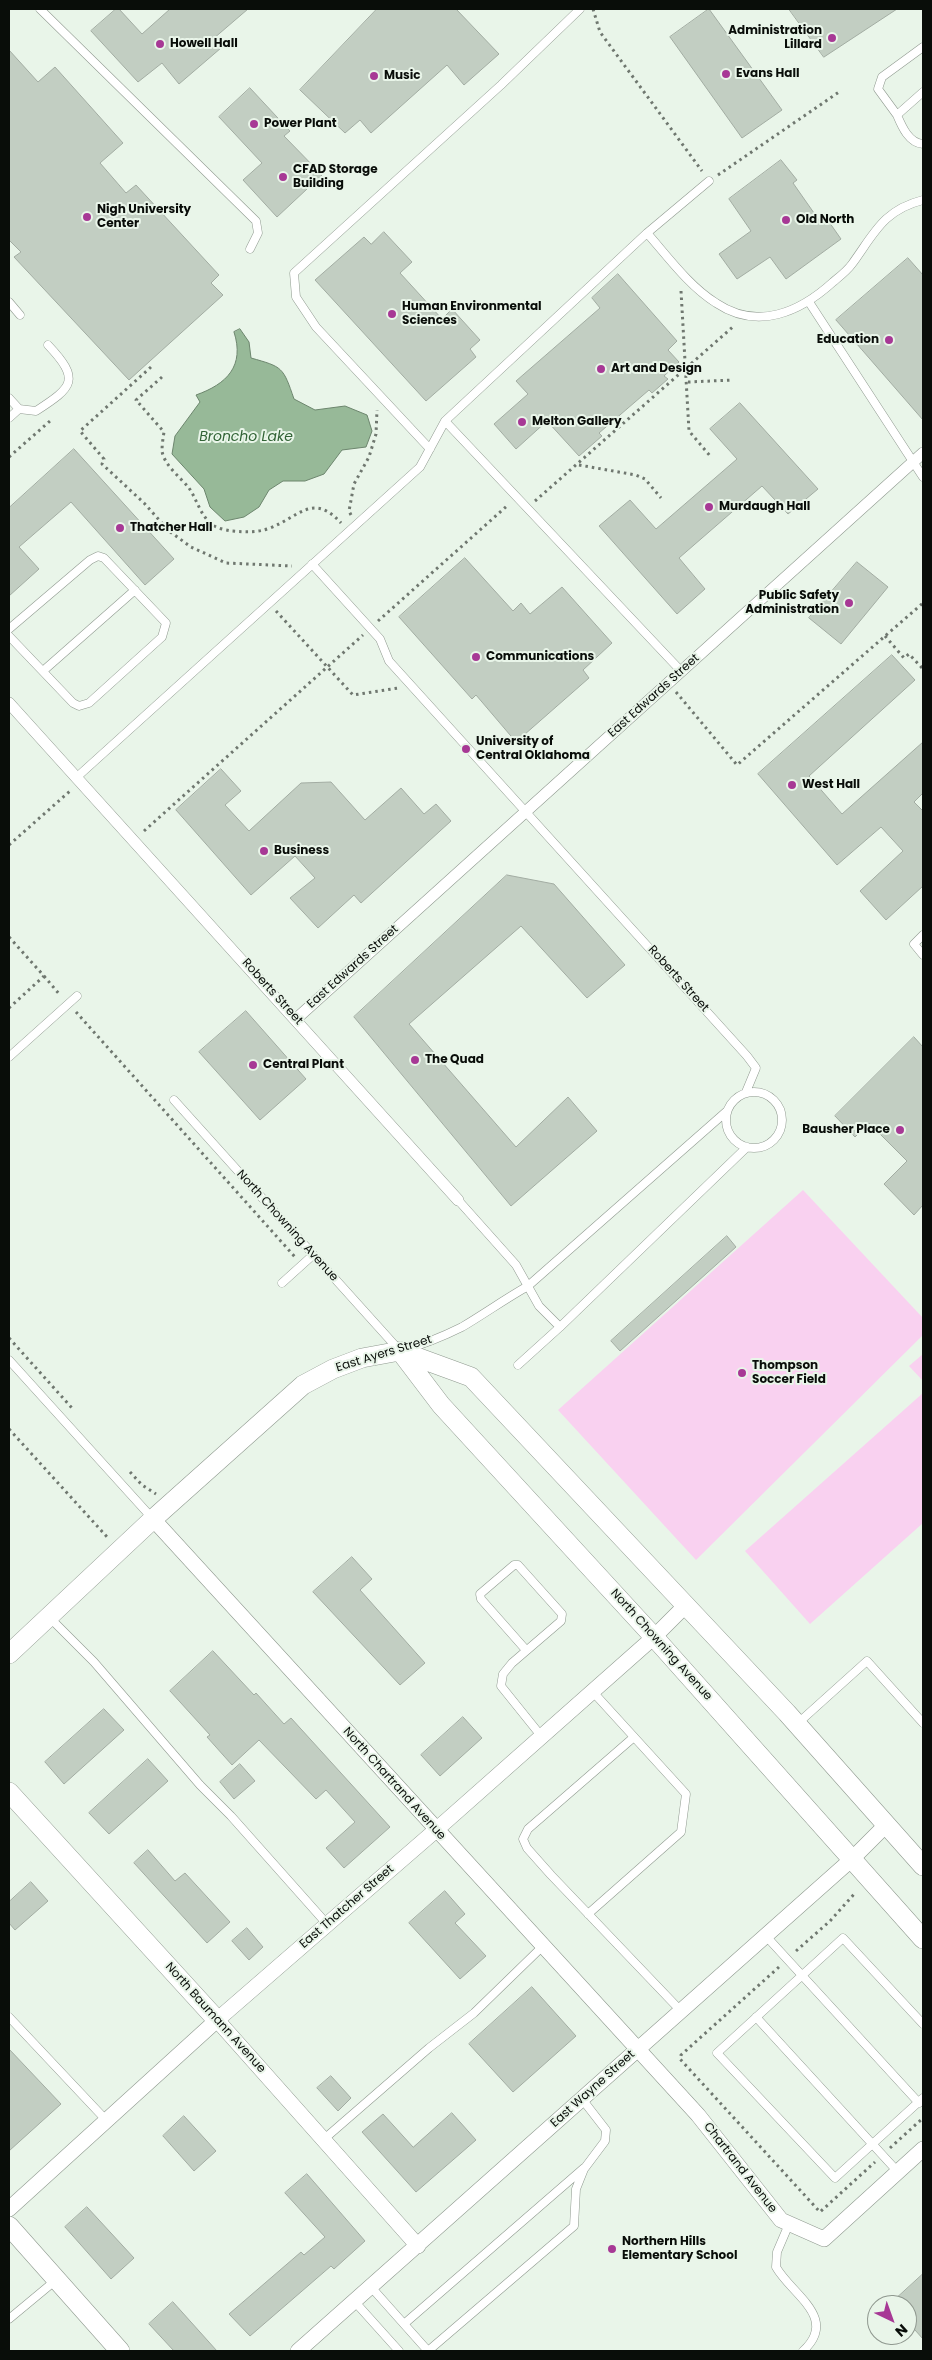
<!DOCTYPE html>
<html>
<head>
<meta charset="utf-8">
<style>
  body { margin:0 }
  #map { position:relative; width:932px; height:2360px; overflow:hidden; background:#e9f5e9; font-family:Poppins,sans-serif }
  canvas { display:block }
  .frame { position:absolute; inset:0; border:10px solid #090d09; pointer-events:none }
  .north { position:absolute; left:867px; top:2295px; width:50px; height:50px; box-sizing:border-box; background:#e9f5e9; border:1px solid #8f988f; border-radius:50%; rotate:138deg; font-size:14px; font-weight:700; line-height:20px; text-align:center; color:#090d09 }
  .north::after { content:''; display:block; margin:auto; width:18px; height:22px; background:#a73895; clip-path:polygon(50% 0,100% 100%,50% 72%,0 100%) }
</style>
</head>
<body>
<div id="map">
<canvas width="932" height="2360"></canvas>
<div class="frame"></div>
<div class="north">N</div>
</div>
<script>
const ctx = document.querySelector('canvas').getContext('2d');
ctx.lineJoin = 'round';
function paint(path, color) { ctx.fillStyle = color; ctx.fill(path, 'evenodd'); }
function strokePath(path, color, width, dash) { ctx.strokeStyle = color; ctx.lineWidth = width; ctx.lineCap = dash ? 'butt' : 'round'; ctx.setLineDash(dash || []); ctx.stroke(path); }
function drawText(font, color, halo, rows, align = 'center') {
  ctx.font = font + ' Poppins,sans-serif'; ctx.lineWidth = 4; ctx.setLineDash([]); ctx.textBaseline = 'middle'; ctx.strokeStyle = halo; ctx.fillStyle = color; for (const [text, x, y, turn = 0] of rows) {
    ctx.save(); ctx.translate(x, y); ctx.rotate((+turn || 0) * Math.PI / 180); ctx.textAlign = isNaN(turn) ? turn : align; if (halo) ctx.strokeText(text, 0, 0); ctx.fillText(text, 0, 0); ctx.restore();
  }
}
paint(new Path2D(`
  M803,1190L923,1318V1335L696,1560L558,1410Z
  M923,1354V1381L909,1366Z
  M923,1393V1523L810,1624L745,1551Z`), '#f9d1f0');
const water = new Path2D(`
  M240,329L249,342L251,358C283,367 283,367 294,399L315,410L345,406L367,415L372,431L366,447L342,450L324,474L305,481H283L269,490L259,507L244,517L225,521L210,507L204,489L172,454L175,436L200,402L196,395C227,384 245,366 234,332Z`);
paint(water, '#97b998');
strokePath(water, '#6c856d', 1);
const building = new Path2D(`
  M116,9H119L142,34L170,9H248L213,39L221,48L179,84L162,63L138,82L91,31Z
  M377,9H456L499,54L464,85L447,65L371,133L360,120L345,133L300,90Z
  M709,9L782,110L742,138L670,37Z
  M789,9H897L824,57Z
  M9,50L38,82L55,67L123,143L100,163L126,193L136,185L219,275L211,283L223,295L129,380L14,257L21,252L9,240Z
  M250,88L290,131L284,136L322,175L277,217L243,180L262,163L219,117Z
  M781,160L797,180L793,183L821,223L827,219L841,239L786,279L770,257L737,279L719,254L751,231L729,199Z
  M384,232L412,262L400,273L442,319L452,309L480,340L470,349L476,357L426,401L315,280L364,237L371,244Z
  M908,258L923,275V420L836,320Z
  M618,274L677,341L668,350L679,362L664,376L668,379L652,393L649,390L599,433L602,436L579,456L547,421L516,449L494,424L528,394L516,381L600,308L592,298Z
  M740,403L818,489L788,514L762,486L679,558L705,589L677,614L599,526L630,500L656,529L737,459L710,429Z
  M74,449L174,559L145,585L71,502L19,547L39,569L9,596V508Z
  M465,558L513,611L521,603L530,614L562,587L612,643L583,670L589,678L516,742L476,695L472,699L399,617Z
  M857,562L888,587L841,644L809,618Z
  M892,655L915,680L809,776L842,814L923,742V793L914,802L923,811V886L886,920L860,891L903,851L881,827L837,865L758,774Z
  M221,769L241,791L225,805L249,831L301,783L331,782L365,820L401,788L424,814L436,804L451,821L361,903L354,895L318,928L290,898L315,878L295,856L251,895L176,810Z
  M507,875L554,884L625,965L587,998L521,926L409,1024L516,1147L568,1097L597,1131L511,1206L354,1017Z
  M246,1011L306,1079L260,1120L199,1052Z
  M914,1037L923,1047V1205L914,1215L884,1184L907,1161L869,1123L855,1137L835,1116Z
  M727,1236L736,1247L620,1351L611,1341Z
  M352,1557L372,1579L360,1590L425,1663L400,1685L313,1592Z
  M213,1651L254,1695L256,1693L284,1724L291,1718L390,1827L344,1868L326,1848L355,1822L326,1790L316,1799L259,1740L232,1765L207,1737L210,1735L170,1691Z
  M104,1709L124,1730L64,1784L45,1762Z
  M463,1717L482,1738L440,1776L421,1755Z
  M148,1759L168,1781L109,1834L89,1813Z
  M240,1764L255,1781L234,1799L220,1782Z
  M148,1850L175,1881L185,1873L230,1922L207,1943L134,1863Z
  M31,1882L48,1901L15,1930L9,1923V1902Z
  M445,1891L465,1914L455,1923L486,1956L460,1979L409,1923Z
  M247,1928L263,1947L249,1960L232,1941Z
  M532,1987L576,2036L513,2092L469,2044Z
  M9,2049L61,2104L9,2151Z
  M331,2076L351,2098L338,2111L317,2088Z
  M452,2113L476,2140L416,2192L362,2132L383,2114L413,2147Z
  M184,2116L216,2151L194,2171L163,2136Z
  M307,2174L365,2241L334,2269L331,2266L250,2336L229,2314L301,2252L304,2255L325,2237L285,2193Z
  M87,2207L134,2258L111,2279L65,2227Z
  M923,2274V2339L907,2321V2305H889Z
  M173,2302L217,2351H174L149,2324Z`);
paint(building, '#c2cec2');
strokePath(building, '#a2aca2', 1);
const service = new Path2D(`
  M40,9L256,221L258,233L250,249
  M923,92L897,115C902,127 909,143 923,144
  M897,115L878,89L882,77L923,47
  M647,233C668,257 689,286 716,303C758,331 800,312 833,282C839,277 847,271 852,264C874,234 883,210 923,200
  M9,302L20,315
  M809,302L923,477
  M9,398L19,409L36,411C73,387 81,380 48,345
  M9,418L19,409
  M445,421L681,671
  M430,449L316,327L296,297L294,273L501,85L580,9
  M312,564L380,639L389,661L747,1056L756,1068L746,1092
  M9,629L90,560L98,556L104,558L166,623L162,637L89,703L79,706L73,703L9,636
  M43,671L135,590
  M77,777L420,467L445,421L647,233L709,181
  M923,935L914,944L923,955
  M9,1057L77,996
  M726 1120a28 28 0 1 1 56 0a28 28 0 1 1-56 0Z
  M174,1100L400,1351C422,1345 442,1337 462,1327C484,1314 505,1299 528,1286L727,1111
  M458,1200L516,1265L539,1306L560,1327
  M282,1283L313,1255
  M9,1360L153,1519
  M518,1365L560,1327L747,1147
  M49,1617L94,1662L200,1785L231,1816L327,1924
  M526,1650L481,1599L480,1594L514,1565H518L562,1614L561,1621L512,1663L503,1674L501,1686L542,1737
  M797,1724L867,1661L923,1723
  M634,1737L528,1829L523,1839L527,1848L551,1875L680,2010
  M588,1914L681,1832L686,1794L593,1692
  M765,1935L919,2103
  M9,2017L106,2120
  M756,2017L898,2172
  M923,2024L843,1938L717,2053L835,2178L923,2098
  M323,2140L429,2048L474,2013L543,1946
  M789,2224L777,2252L776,2267C792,2295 839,2318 803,2351
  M371,2287L428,2351
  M355,2302L399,2351
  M9,2319L56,2280
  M404,2324L584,2168
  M428,2351L574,2226L576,2189L584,2169L605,2141L606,2130L582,2099`);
const pedestrian = new Path2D(`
  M9,703L458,1200
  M296,1019L923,453`);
const minor = new Path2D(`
  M153,1519L698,2115L781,2220L824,2239L923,2149
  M217,2020L418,2246
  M9,2209L217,2020L436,1830L654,1637L686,1605
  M298,2351L852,1859L886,1825`);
const tertiary = new Path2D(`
  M400,1351L441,1405L654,1637L923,1939
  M400,1351L471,1377L787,1713L923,1866
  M9,1654L153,1519L303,1385L333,1369L362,1358L400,1351
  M9,1792L217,2020
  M9,2226L120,2351`);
strokePath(service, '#8f998f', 9);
strokePath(pedestrian, '#8f998f', 12);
strokePath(minor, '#8f998f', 16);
strokePath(tertiary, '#8f998f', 20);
strokePath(new Path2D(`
  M593,9L600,32L702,171
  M718,175L839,92
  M681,291L689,431L711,457
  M151,367L80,431L104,459L102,464L144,503L169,531L191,547L226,563L292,566
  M162,377L136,400L164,432C163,438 162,445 162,451C164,465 181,478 189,488C197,500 200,514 211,524C216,528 225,530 232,531C246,532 257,533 270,528C299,517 313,492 341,523
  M688,382L733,380
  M9,457L50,421
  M579,465L636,475L645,479L661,498
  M535,501L735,325
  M351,515L349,511L354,484L369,457L376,434L377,410
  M276,611L353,695L398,688
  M378,621L508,505
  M885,636L904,658L909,654L923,669
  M676,692L737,765L923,603
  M144,831L363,635
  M9,845L70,791
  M9,937L44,976L9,1008
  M44,976L60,995
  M76,1012L295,1257
  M9,1338L72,1408
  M9,1429L108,1538
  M130,1472L142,1485L156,1494
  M796,1951L830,1921L856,1892
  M779,1967L681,2055L680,2059L820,2212L875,2162
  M890,2148L923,2118`), '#6f776f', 3, [2.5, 4]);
strokePath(service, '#fff', 8);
strokePath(pedestrian, '#fff', 11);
strokePath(minor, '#fff', 15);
strokePath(tertiary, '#fff', 19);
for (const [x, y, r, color] of [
  [832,38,5,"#a73895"],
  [160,44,5,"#a73895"],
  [726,74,5,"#a73895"],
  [374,76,5,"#a73895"],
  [254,124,5,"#a73895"],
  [283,177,5,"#a73895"],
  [87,217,5,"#a73895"],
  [786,220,5,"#a73895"],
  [392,314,5,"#a73895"],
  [889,340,5,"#a73895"],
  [601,369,5,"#a73895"],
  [522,422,5,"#a73895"],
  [709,507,5,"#a73895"],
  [120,528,5,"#a73895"],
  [849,603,5,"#a73895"],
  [476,657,5,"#a73895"],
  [466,749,5,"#a73895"],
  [792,785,5,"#a73895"],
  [264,851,5,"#a73895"],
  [415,1060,5,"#a73895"],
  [253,1065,5,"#a73895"],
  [900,1130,5,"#a73895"],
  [742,1373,5,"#a73895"],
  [612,2249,5,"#a73895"]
]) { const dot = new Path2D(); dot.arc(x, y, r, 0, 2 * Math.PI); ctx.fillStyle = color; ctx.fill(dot); strokePath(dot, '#e9f5e9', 2); }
drawText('bold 12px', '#090d09', '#e9f5e9', [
  ["Administration",822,31,"right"],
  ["Lillard",822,45,"right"],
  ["Howell Hall",170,44],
  ["Evans Hall",736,74],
  ["Music",384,76],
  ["Power Plant",264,124],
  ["CFAD Storage",293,170],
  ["Building",293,184],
  ["Nigh University",97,210],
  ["Center",97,224],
  ["Old North",796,220],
  ["Human Environmental",402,307],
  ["Sciences",402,321],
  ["Education",879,340,"right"],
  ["Art and Design",611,369],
  ["Melton Gallery",532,422],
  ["Murdaugh Hall",719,507],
  ["Thatcher Hall",130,528],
  ["Public Safety",839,596,"right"],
  ["Administration",839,610,"right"],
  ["Communications",486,657],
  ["University of",476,742],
  ["Central Oklahoma",476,756],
  ["West Hall",802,785],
  ["Business",274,851],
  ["The Quad",425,1060],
  ["Central Plant",263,1065],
  ["Bausher Place",890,1130,"right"],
  ["Thompson",752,1366],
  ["Soccer Field",752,1380],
  ["Northern Hills",622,2242],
  ["Elementary School",622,2256]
], 'left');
drawText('12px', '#090d09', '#e9f5e9', [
  ["East Edwards Street",654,696,-42],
  ["East Edwards Street",353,967,-42],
  ["Roberts Street",678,979,48],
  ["Roberts Street",272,992,48],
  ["North Chowning Avenue",287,1226,48],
  ["East Ayers Street",384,1354,-17],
  ["North Chowning Avenue",661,1645,48],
  ["North Chartrand Avenue",394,1784,48],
  ["East Thatcher Street",347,1907,-41],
  ["North Baumann Avenue",215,2018,48],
  ["East Wayne Street",593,2089,-42],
  ["Chartrand Avenue",740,2168,52]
]);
drawText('italic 14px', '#316335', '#e9f5e9', [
  ["Broncho Lake",246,437]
]);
</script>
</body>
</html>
